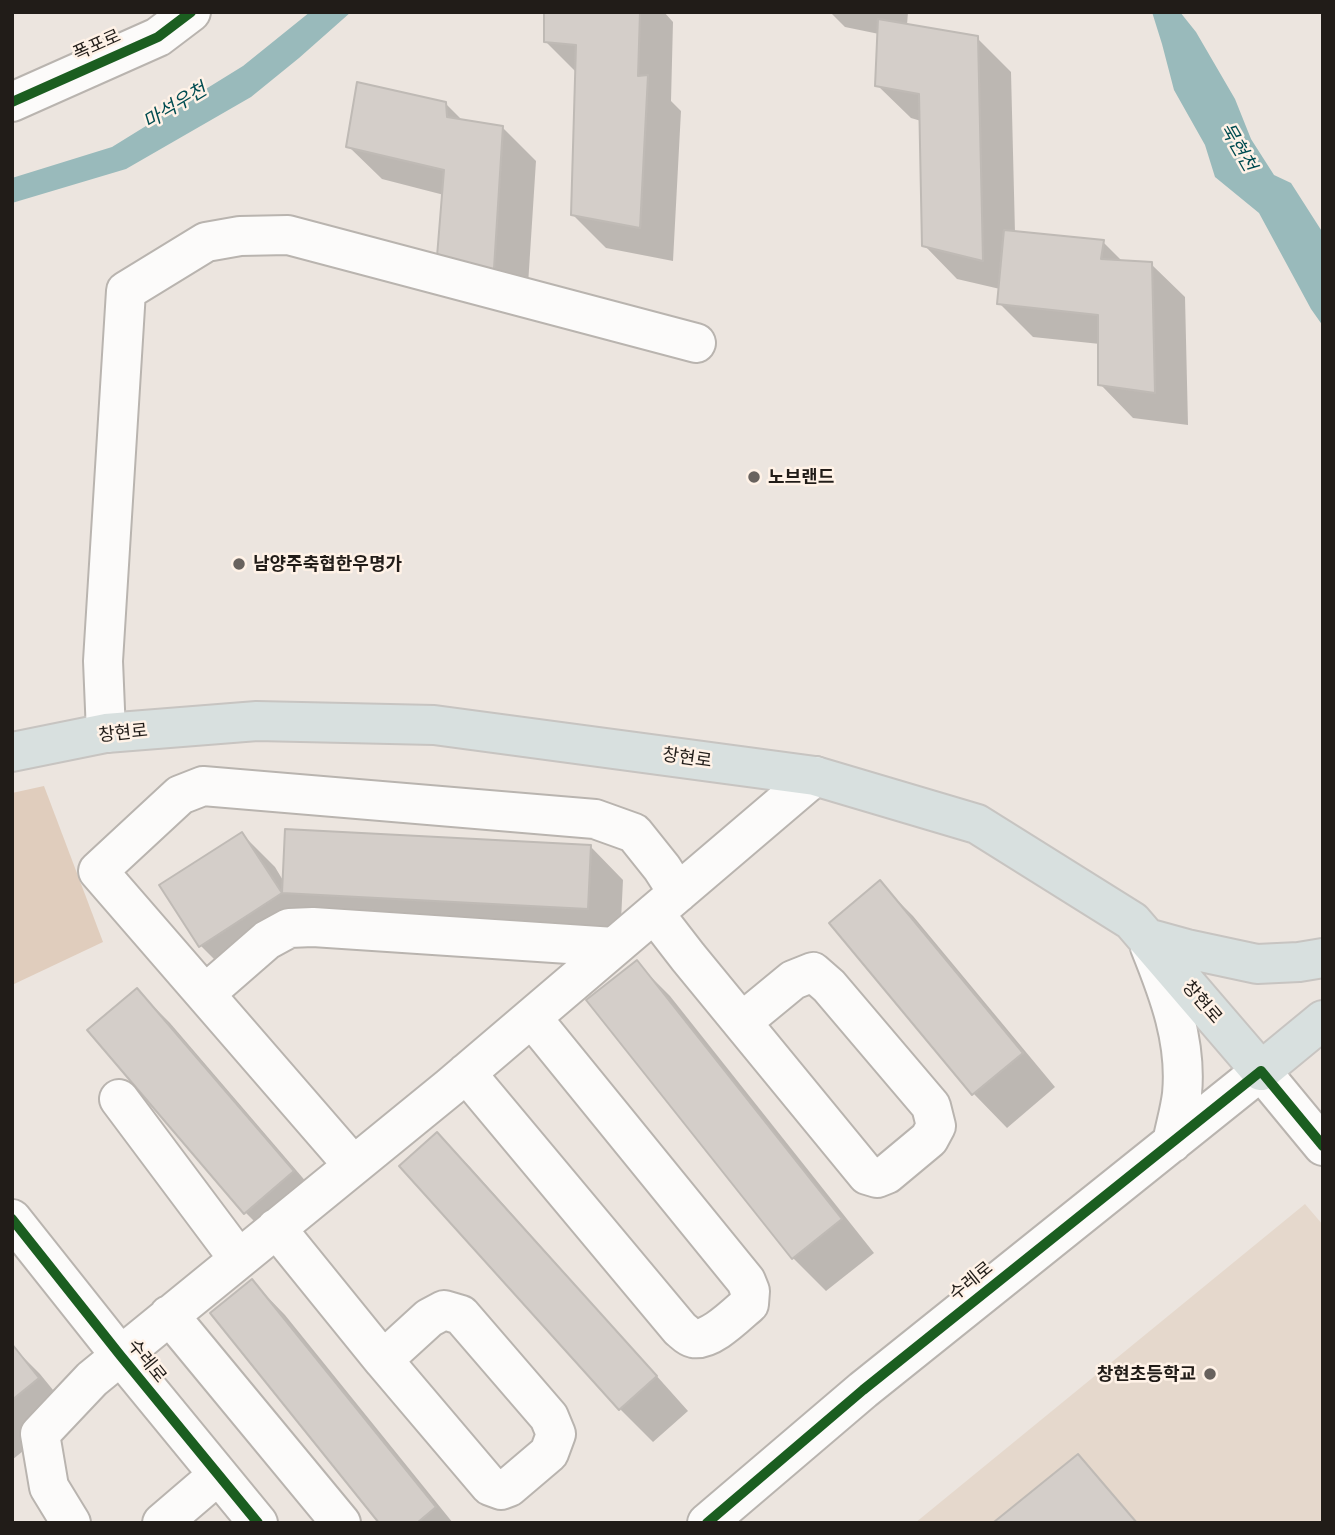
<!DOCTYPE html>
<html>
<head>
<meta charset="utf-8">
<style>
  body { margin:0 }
  #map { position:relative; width:1335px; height:1535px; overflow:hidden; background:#ece5df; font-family:"Playfair Display",serif }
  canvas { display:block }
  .frame { position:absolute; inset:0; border:14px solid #211c18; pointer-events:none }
</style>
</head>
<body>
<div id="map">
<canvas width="1335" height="1535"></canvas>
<div class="frame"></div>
</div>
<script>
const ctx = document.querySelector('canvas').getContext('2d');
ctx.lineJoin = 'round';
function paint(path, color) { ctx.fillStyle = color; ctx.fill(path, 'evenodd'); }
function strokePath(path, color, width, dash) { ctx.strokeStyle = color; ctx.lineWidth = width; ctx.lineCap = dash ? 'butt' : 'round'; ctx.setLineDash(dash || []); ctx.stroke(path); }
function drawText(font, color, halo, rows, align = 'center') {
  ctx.font = font + ' "Playfair Display","Noto Sans KR",serif'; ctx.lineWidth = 5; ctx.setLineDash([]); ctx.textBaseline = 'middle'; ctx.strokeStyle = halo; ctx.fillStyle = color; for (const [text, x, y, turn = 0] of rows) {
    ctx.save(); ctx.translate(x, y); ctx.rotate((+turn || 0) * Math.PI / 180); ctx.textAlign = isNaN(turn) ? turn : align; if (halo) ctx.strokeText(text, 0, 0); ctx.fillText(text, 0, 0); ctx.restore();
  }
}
paint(new Path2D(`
  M1305,1204L1323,1225V1523H915Z`), '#e5d8cc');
paint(new Path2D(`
  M44,786L103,942L12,985V793Z`), '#e0cdbd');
paint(new Path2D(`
  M310,12H351L299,58L251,97L126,169L12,203V178L112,147L243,66Z
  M1152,12H1180L1196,32L1235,99L1251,139L1274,175L1291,183L1323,233V326L1311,309L1259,213L1215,177L1205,145L1174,90L1162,44Z`), '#99babb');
paint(new Path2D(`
  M545,12H664L673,22L671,101L681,111L673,261L606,248L572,214L577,73L545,41Z
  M830,12H908L907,25L977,38L1011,72L1015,233L1103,242L1123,262L1151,264L1185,297L1188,425L1133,418L1100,384V344L1033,337L999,303L1000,289L957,279L924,245L921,121L911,118L877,85L879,34L845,27Z
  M446,104L463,121L503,128L536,161L526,316L471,302L444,195L382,179L348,146Z
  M242,834L275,867L284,882L590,846L623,880L620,941L316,926L234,979L201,946Z
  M880,883L913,916L1055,1087L1007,1128L974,1094L831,923Z
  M636,962L670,996L874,1253L826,1291L793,1258Z
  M137,990L170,1023L326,1205L279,1246L245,1212Z
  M437,1134L470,1167L688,1411L653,1442L620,1409Z
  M252,1281L285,1315L453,1523H381Z
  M12,1346L40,1374L71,1412L12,1460Z
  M1078,1457L1095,1474L1137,1523H997Z`), '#0003');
const building = new Path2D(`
  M544,12H640L638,76L648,75L640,228L571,215L576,45L544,42Z
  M878,19L978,36L983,261L922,246L919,94L875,86Z
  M357,82L446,102L447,117L503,126L493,284L436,269L444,170L346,147Z
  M1004,230L1104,240L1101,259L1152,262L1155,393L1098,385V315L997,304Z
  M285,829L591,845L588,909L282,893Z
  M242,832L282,893L199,947L159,885Z
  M880,880L1023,1053L972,1095L829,923Z
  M637,960L842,1219L792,1259L586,1000Z
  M137,988L294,1171L244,1214L87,1030Z
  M437,1132L657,1376L619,1410L399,1166Z
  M252,1279L436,1507L417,1523H379L210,1313Z
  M12,1344L39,1378L12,1400Z
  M1078,1454L1137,1523L994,1522Z`);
paint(building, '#d4cec9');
strokePath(building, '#bfbab5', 2);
const minor = new Path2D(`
  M12,102L158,37L191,12
  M106,733L103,661L126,291L206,242L240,236L288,235L696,343
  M654,913L688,957L867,1175L877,1178L887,1174L929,1139L936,1126L931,1106L829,986L813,972L793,980L742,1022
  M1150,947C1169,994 1187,1042 1182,1094C1180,1111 1175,1127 1172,1143
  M205,994L267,940L289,928L313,927L614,947
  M466,1073L680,1329C684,1332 688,1337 693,1338C710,1342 737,1314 749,1304L750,1291L746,1281L532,1018
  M119,1099L238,1258
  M353,1165L98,871L180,795L203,786L595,819L634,833L662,868L678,893
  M12,1219L120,1355L258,1523
  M276,1228L383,1360L490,1486L501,1490L509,1487L549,1453L556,1434L549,1417L461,1315L444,1310L429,1318L383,1360
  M169,1315L341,1523
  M71,1523L49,1487L40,1434L92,1379L450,1087L815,776
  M162,1523L218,1475
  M707,1523L863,1390L1261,1071L1323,1146`);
const major = new Path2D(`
  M12,752L106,733L257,721L434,725L815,776L977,824L1132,921L1261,1071L1323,1020
  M1147,938L1187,949L1257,964L1299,962L1323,958`);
strokePath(minor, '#b9b4af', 42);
strokePath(major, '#c7c4c1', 42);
strokePath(minor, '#fcfbfa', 38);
strokePath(major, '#d8e0df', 38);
strokePath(new Path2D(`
  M12,102L158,37L191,12
  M12,1219L120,1355L258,1523
  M707,1523L863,1390L1261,1071L1323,1146`), '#1b5e20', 10);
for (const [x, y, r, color] of [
  [754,477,7,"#68625e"],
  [239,564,7,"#68625e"],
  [1210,1374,7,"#68625e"]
]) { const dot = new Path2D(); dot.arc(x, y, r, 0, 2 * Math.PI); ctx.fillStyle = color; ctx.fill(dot); strokePath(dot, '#fff2e7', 2.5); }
drawText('18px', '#211c18', '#fff2e7', [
  ["폭포로",97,45,-24],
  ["창현로",123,733,-6],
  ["창현로",687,758,8],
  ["창현로",1202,1002,49],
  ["수레로",971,1281,-39],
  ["수레로",147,1361,51]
]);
drawText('bold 18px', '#211c18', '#fff2e7', [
  ["노브랜드",768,477],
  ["남양주축협한우명가",253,564],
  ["창현초등학교",1196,1374,"right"]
], 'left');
drawText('italic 19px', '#004c51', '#fff2e7', [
  ["마석우천",175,106,-31],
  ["묵현천",1238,147,60]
]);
</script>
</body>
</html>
